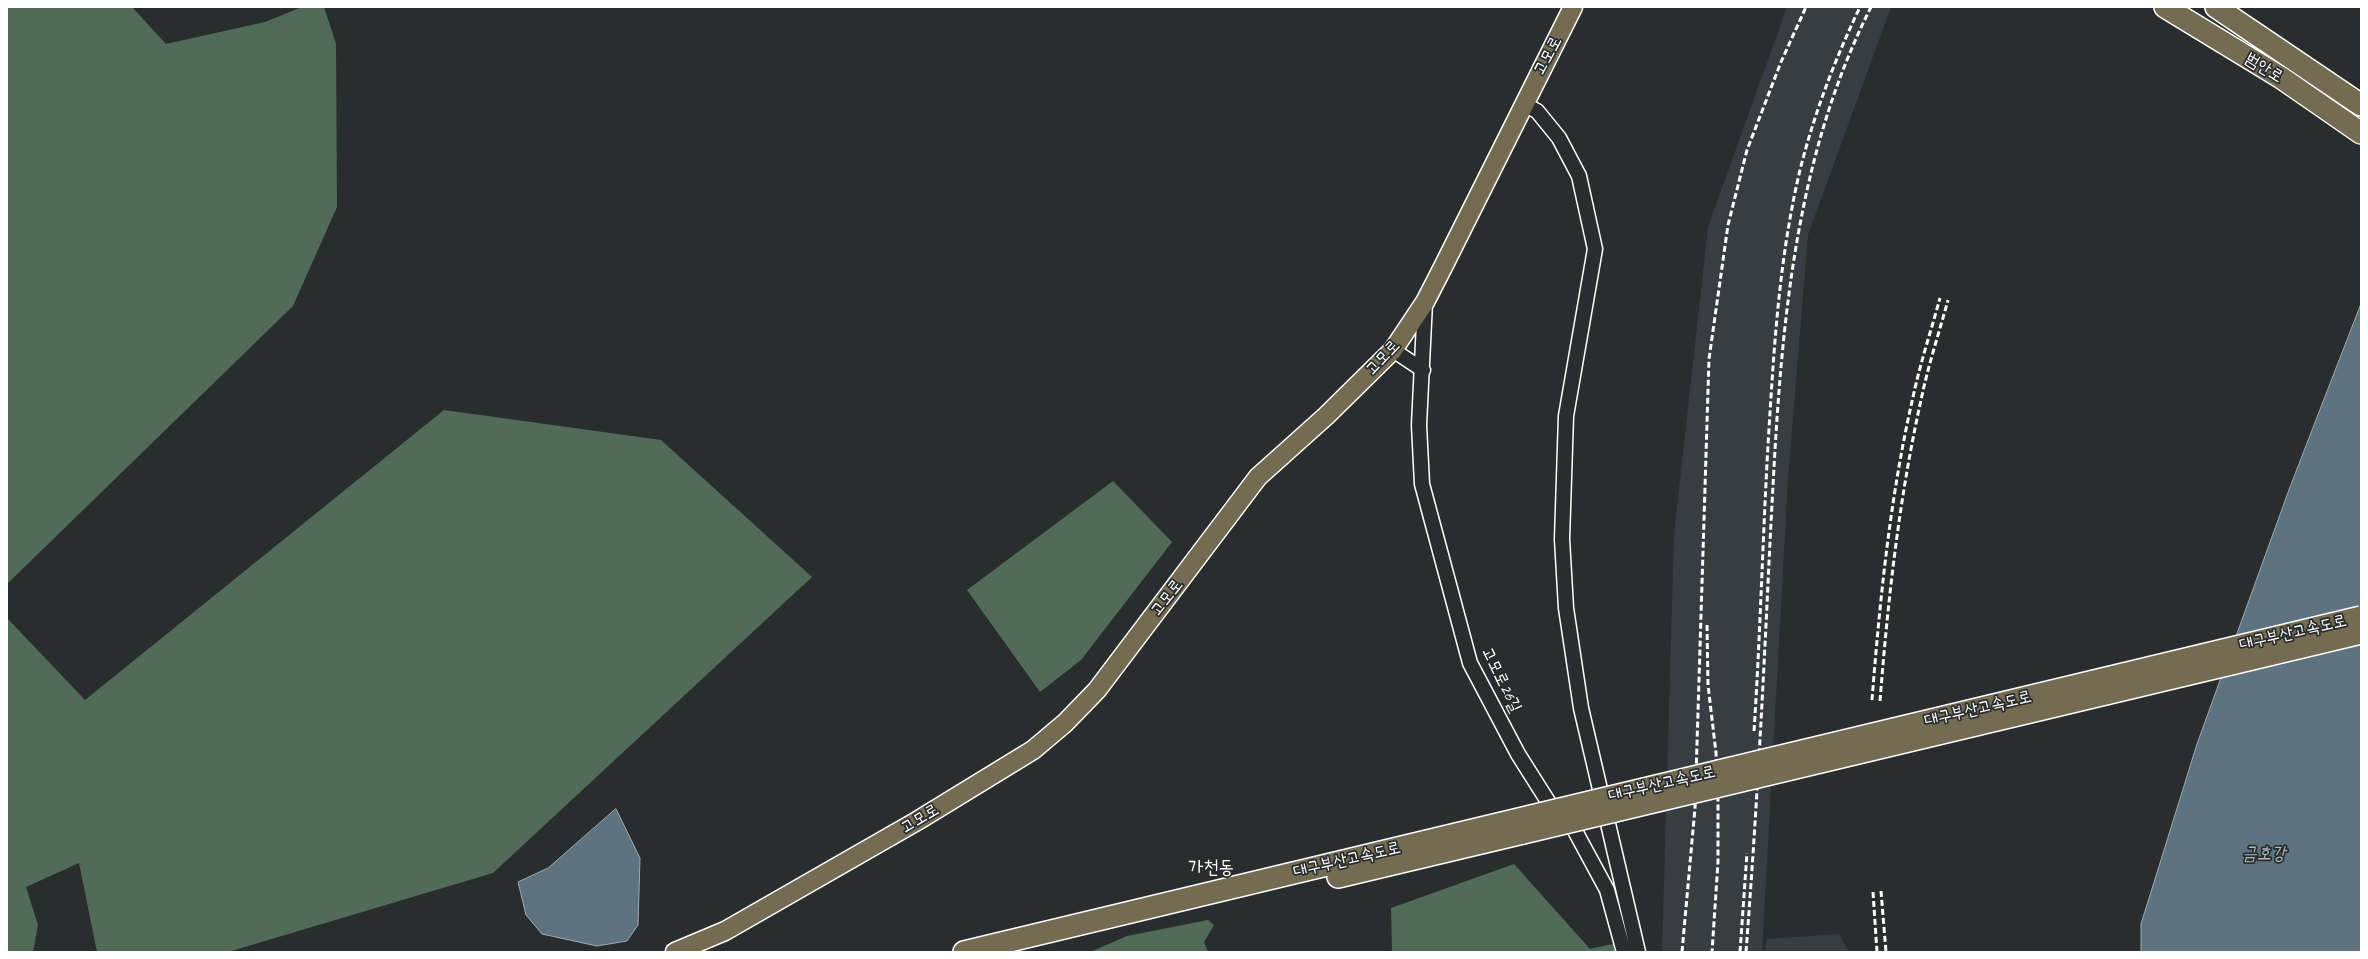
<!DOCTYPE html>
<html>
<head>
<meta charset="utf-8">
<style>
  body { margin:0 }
  #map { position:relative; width:2368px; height:959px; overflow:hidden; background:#2a2d2e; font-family:Caveat,sans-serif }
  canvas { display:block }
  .frame { position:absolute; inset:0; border:8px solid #fff; pointer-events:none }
</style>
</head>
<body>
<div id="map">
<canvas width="2368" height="959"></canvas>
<div class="frame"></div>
</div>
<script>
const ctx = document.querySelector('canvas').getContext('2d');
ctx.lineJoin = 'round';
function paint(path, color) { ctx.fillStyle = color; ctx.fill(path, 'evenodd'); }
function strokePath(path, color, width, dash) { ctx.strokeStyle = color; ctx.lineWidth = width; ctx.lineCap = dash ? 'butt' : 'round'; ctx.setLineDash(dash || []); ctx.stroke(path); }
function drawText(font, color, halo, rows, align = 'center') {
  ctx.font = font + ' Caveat,"Poor Story",sans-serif'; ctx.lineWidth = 3.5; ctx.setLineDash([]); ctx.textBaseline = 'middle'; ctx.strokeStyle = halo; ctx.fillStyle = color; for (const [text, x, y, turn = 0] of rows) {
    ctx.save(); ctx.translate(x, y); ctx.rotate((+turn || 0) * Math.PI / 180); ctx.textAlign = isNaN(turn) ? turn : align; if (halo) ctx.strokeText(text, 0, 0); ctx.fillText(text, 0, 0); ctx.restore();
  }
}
paint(new Path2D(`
  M1787,7H1891L1808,235L1788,479L1762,952H1662L1674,535L1708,227Z
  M1839,934L1849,952H1765L1767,939Z`), '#383d43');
paint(new Path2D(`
  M7,7H132L166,44L265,22L302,7H324L336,44L337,207L293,306L7,584Z
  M444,410L661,440L812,577L493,873L228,952H97L79,863L26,887L38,925L33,952H7V618L85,700Z
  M1113,481L1172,542L1081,660L1040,692L967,590Z
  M1514,864L1590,949L1613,944L1616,952H1392L1391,908Z
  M1208,920L1214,925L1204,942L1208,952H1090L1127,936Z`), '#516b59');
const water = new Path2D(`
  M2361,304V952H2141V924L2197,744L2290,487Z
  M616,809L640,858L638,925L627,941L597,946L542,934L526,915L518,882L548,868Z`);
paint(water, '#5d737f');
strokePath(water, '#9eabb2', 1);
const minor = new Path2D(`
  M1523,104L1537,111L1559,138L1579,176L1595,249L1566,416L1562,539L1566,608L1581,708L1638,952
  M1425,302L1419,425L1422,484L1470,663L1518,754L1554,811L1563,812L1567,816L1607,890L1624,952
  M1393,350L1423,370`);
const major = new Path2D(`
  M675,952L725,931L917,821L1033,750L1065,723L1097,690L1258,477L1326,416L1393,350L1425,302L1443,267L1573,7`);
const highway = new Path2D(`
  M2165,7L2280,77L2361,133
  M2216,7L2361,105
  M1338,877L1523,833
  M964,952L1523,818`);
strokePath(minor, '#fff', 17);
strokePath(major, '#fff', 21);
strokePath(highway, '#fff', 24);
strokePath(minor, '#2a2d2e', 14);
strokePath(major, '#736b52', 18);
strokePath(highway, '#736b52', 21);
strokePath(new Path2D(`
  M1707,625L1708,685L1716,753L1718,802V862L1712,952
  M1872,700C1880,599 1890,497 1913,397C1920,364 1931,331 1940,298
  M1880,701C1888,599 1899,499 1921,400C1928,366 1939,333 1948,300
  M1754,731C1761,625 1763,519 1770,413C1775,331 1781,250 1800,170C1814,114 1835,59 1860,7
  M1881,891L1886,952
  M1873,892L1877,952
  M1682,952L1695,808L1709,359L1728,225L1747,150L1781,62L1806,7
  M1740,952L1747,853
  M1746,952C1756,822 1763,692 1769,562C1779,373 1784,179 1871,7`), '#fff', 3, [6, 3]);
const highwayBridge = new Path2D(`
  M1523,818L2361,617
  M1523,833L2361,633`);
strokePath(highwayBridge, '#fff', 24, []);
strokePath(highwayBridge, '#736b52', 21);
drawText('17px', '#fff', '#2a2d2e', [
  ["고모로",1548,56,-62],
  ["범안로",2264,68,32],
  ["고모로",1383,358,-47],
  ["고모로",1167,598,-52],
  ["대구부산고속도로",2293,633,-13],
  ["고모로26길",1501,680,64],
  ["대구부산고속도로",1978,709,-13],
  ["대구부산고속도로",1662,784,-13],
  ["고모로",920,819,-31],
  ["대구부산고속도로",1347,860,-13]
]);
drawText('italic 18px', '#aeb9bf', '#2a2d2e', [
  ["금호강",2264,854]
]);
drawText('19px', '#fff', '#2a2d2e', [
  ["가천동",1211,868]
]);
</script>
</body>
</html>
